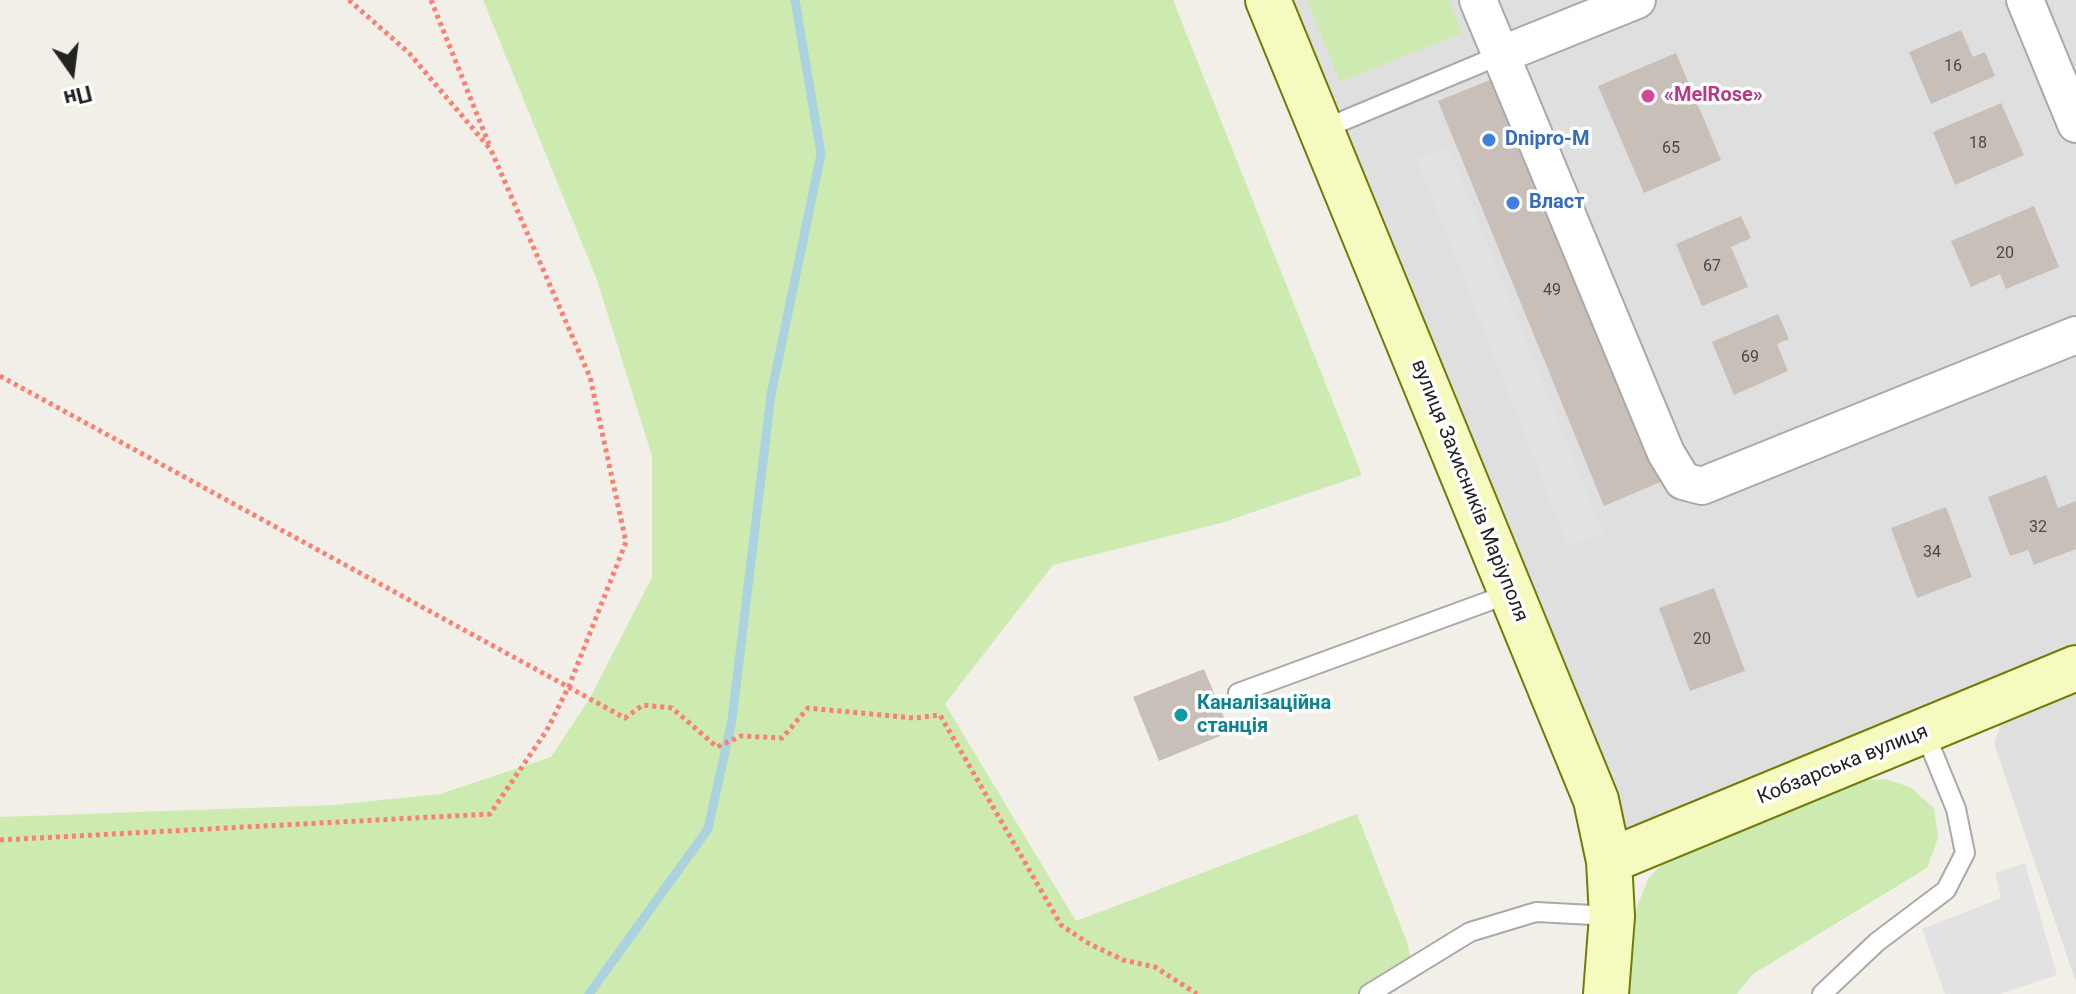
<!DOCTYPE html>
<html>
<head>
<meta charset="utf-8">
<style>
  body { margin:0 }
  #map { position:relative; width:2076px; height:994px; overflow:hidden; background:#f2efe9; font-family:Roboto,sans-serif }
  canvas { display:block }
  .north { position:absolute; left:32px; top:32px; width:80px; height:80px; -webkit-text-stroke:6px #fff; paint-order:stroke; rotate:166deg; font-size:22px; font-weight:700; line-height:32px; text-align:center; color:#222 }
  .north::after { content:''; display:block; margin:auto; width:28px; height:36px; background:#222; clip-path:polygon(50% 0,100% 100%,50% 72%,0 100%) }
</style>
</head>
<body>
<div id="map">
<canvas width="2076" height="994"></canvas>
<div class="north">Пн</div>
</div>
<script>
const ctx = document.querySelector('canvas').getContext('2d');
ctx.lineJoin = 'round';
function paint(path, color) { ctx.fillStyle = color; ctx.fill(path, 'evenodd'); }
function strokePath(path, color, width, dash) { ctx.strokeStyle = color; ctx.lineWidth = width; ctx.lineCap = dash ? 'butt' : 'round'; ctx.setLineDash(dash || []); ctx.stroke(path); }
function drawText(font, color, halo, rows, align = 'center') {
  ctx.font = font + ' Roboto,sans-serif'; ctx.lineWidth = 7; ctx.setLineDash([]); ctx.textBaseline = 'middle'; ctx.strokeStyle = halo; ctx.fillStyle = color; for (const [text, x, y, turn = 0] of rows) {
    ctx.save(); ctx.translate(x, y); ctx.rotate((+turn || 0) * Math.PI / 180); ctx.textAlign = isNaN(turn) ? turn : align; if (halo) ctx.strokeText(text, 0, 0); ctx.fillText(text, 0, 0); ctx.restore();
  }
}
paint(new Path2D(`
  M1283,0H2076V662L1610,858Z
  M2076,684V982L1994,744L2004,717Z`), '#e0dfdf');
paint(new Path2D(`
  M483,0H1173L1362,475L1221,523L1053,565L945,704L1076,921L1357,814L1407,942L1413,967L1369,994H0V817L333,805L440,794L551,757L590,698L652,577V456L597,280Z
  M1307,0H1449L1462,33L1340,82Z
  M1885,779L1910,787L1934,808L1938,838L1927,868L1753,974L1737,994H1629L1632,923L1638,904L1649,877L1680,849L1845,781Z`), '#cdebb0');
paint(new Path2D(`
  M1448,146L1604,535L1568,546L1417,159Z
  M2025,863L2057,975L2000,994H1945L1922,929L2001,898L1995,873Z`), '#e2e2e2');
strokePath(new Path2D(`
  M589,994L708,829L732,720L771,395L821,154L795,0`), '#aad3df', 9);
paint(new Path2D(`
  M1961,30L1973,57L1985,52L1995,76L1931,104L1909,52Z
  M1676,53L1721,160L1644,193L1598,86Z
  M1500,76L1665,480L1604,506L1438,101Z
  M2001,103L2024,155L1955,185L1933,132Z
  M2034,206L2059,267L2006,289L2000,274L1971,287L1951,241Z
  M1741,216L1751,238L1731,247L1748,287L1702,306L1676,244Z
  M1778,314L1789,339L1777,344L1788,371L1734,395L1712,342Z
  M2046,475L2058,508L2076,501V549L2034,565L2028,550L2010,556L1988,497Z
  M1946,507L1972,577L1917,598L1891,528Z
  M1714,588L1745,671L1690,691L1659,608Z
  M1204,669L1230,732L1159,761L1133,697Z`), '#c7bfb8');
const lane = new Path2D(`
  M1321,130L1503,54
  M1238,693L1511,593
  M1369,994L1470,932L1536,912L1612,916
  M1822,994L1877,942L1946,890L1965,853L1956,809L1924,731`);
const street = new Path2D(`
  M1478,0L1666,453L1683,481L1702,486L2076,335
  M2025,0L2076,124
  M1503,54L1637,0`);
const secondary = new Path2D(`
  M1268,0L1596,800L1609,861L1612,916L1606,994
  M1609,861L2076,668`);
strokePath(lane, '#a9a9a9', 22);
strokePath(street, '#a9a9a9', 40);
strokePath(secondary, '#707d05', 48);
strokePath(new Path2D(`
  M431,0L489,144
  M0,376L625,718L643,705L672,708L717,747L741,736L782,738L808,708L914,718L940,715L1061,925L1088,943L1123,960L1155,967L1197,994
  M0,840L490,814L547,730L569,686L626,542L590,377L491,150L409,53L349,0`), '#fa8072', 5, [4, 4]);
strokePath(lane, '#fff', 18);
strokePath(street, '#fff', 36);
strokePath(secondary, '#f7fabf', 44);
for (const [x, y, r, color] of [
  [1648,96,8,"#d1479c"],
  [1489,140,8,"#3f7fe0"],
  [1513,203,8,"#3f7fe0"],
  [1181,715,8,"#0f9aa8"]
]) { const dot = new Path2D(); dot.arc(x, y, r, 0, 2 * Math.PI); ctx.fillStyle = color; ctx.fill(dot); strokePath(dot, '#fff', 3); }
drawText('16px', '#4b4948', null, [
  ["16",1953,67],
  ["18",1978,144],
  ["65",1671,149],
  ["20",2005,254],
  ["67",1712,267],
  ["49",1552,291],
  ["69",1750,358],
  ["32",2038,528],
  ["34",1932,553],
  ["20",1702,640]
]);
drawText('bold 20px', '#b23c85', '#fff', [
  ["«MelRose»",1664,96]
], 'left');
drawText('bold 20px', '#366cbe', '#fff', [
  ["Dnipro-M",1505,140],
  ["Власт",1529,203]
], 'left');
drawText('20px', '#222', '#fff', [
  ["вулиця Захисників Маріуполя",1469,491,68],
  ["Кобзарська вулиця",1843,765,-22]
]);
drawText('bold 20px', '#0d838f', '#fff', [
  ["Каналізаційна",1197,704],
  ["станція",1197,727]
], 'left');
</script>
</body>
</html>
